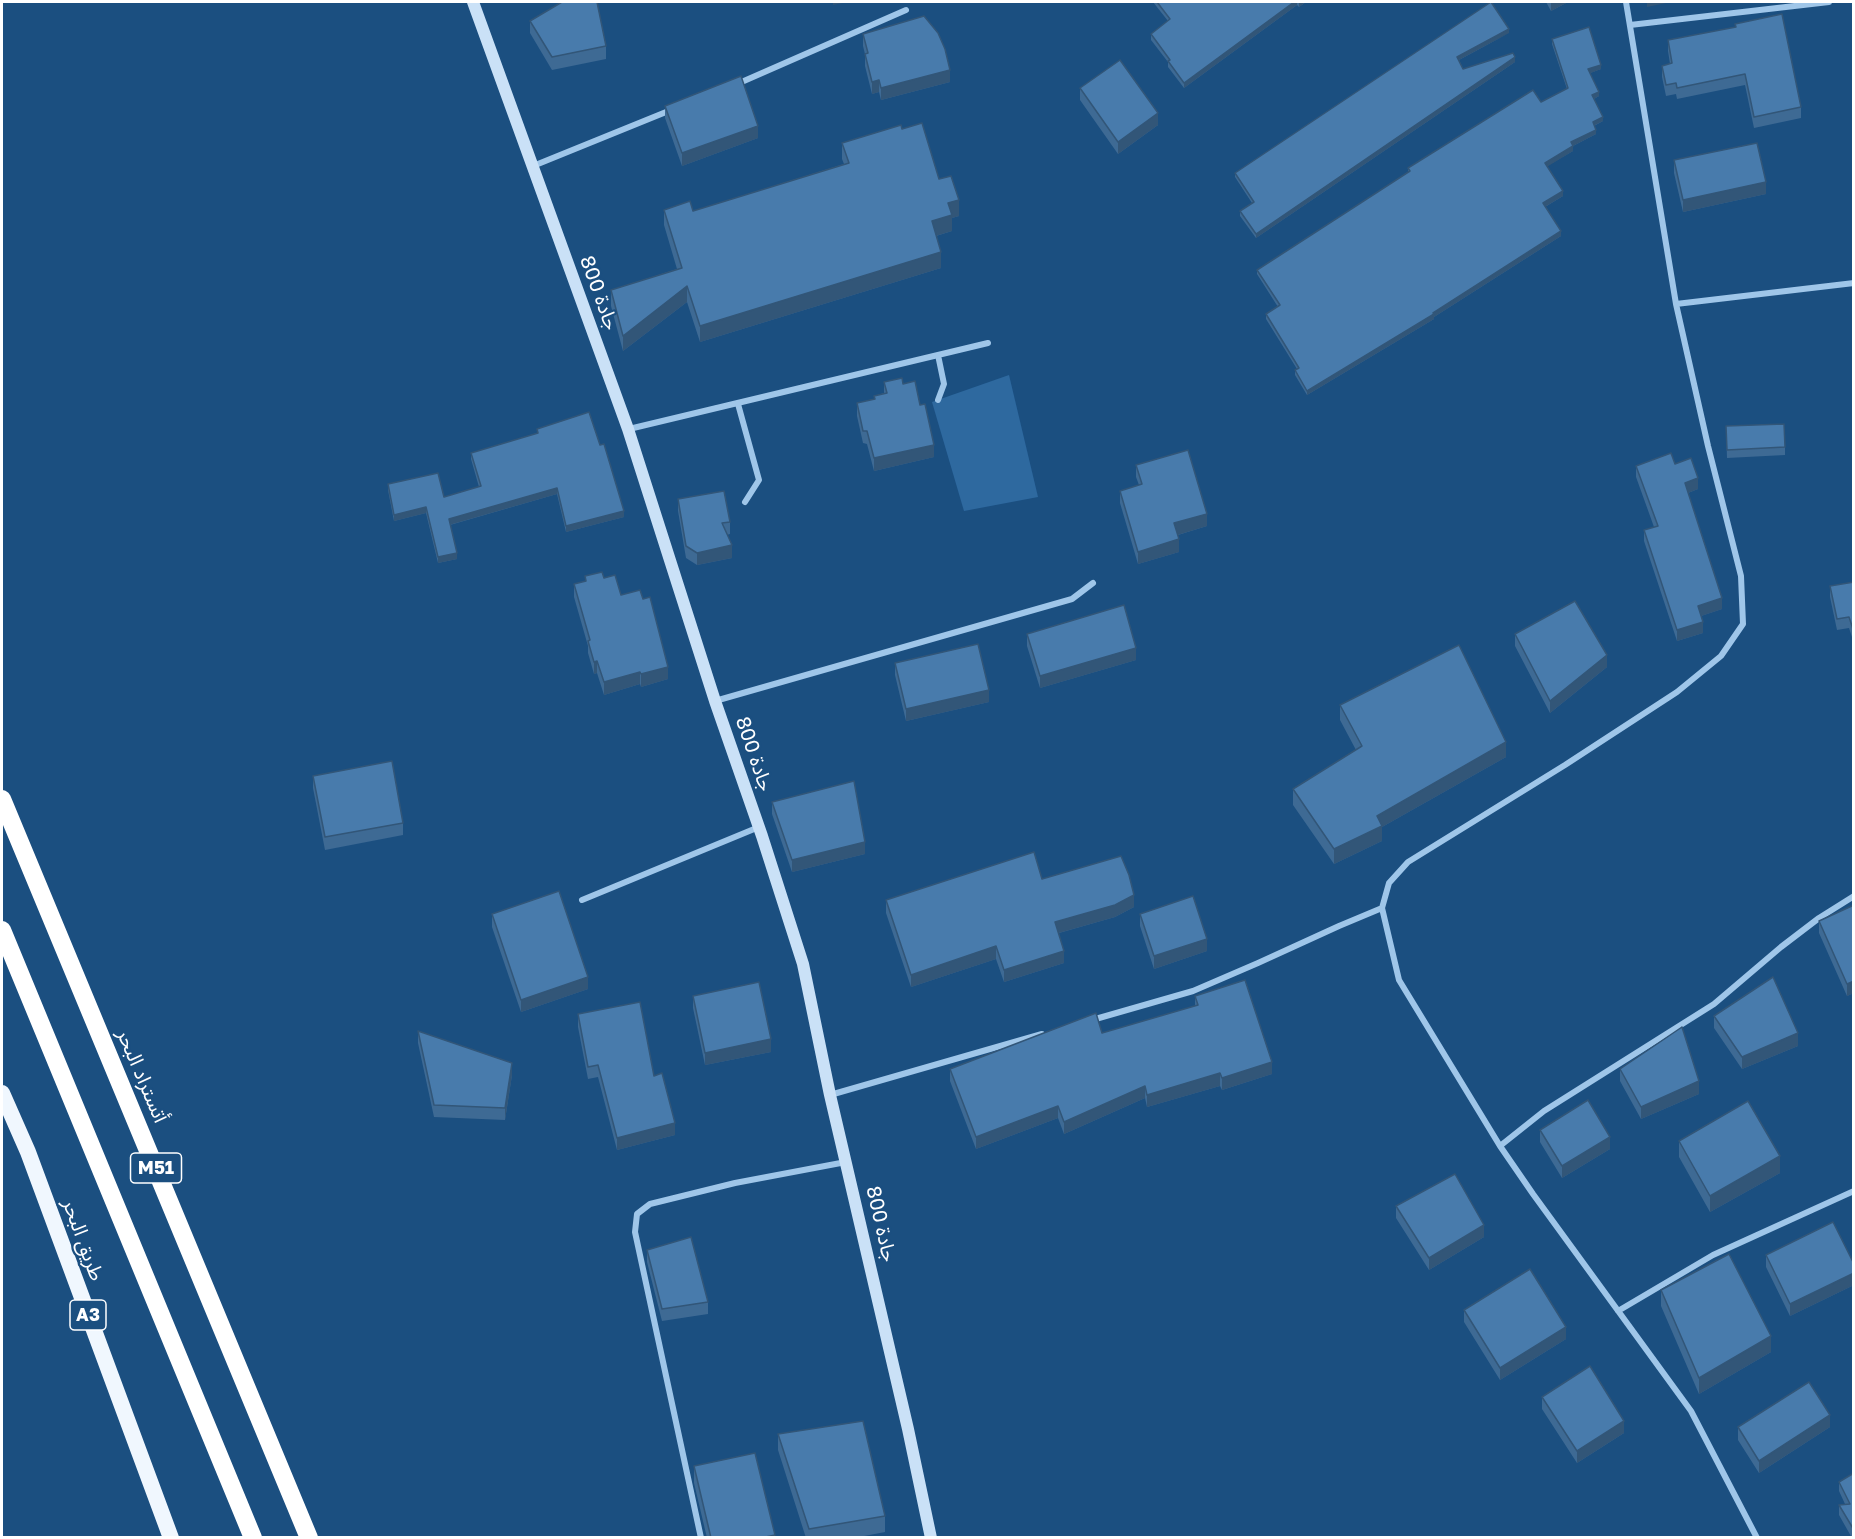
<!DOCTYPE html>
<meta charset="utf-8">
<style>
body{margin:0}
#map{position:relative;width:1855px;height:1539px;overflow:hidden;background:#1b4f80;font-family:"Golos Text",sans-serif}
canvas{display:block}
.frame{position:absolute;inset:0;border:3px solid #fff;pointer-events:none}
</style>
<div id="map">
<canvas width="1855" height="1539"></canvas>
<div class="frame"></div>
</div>
<script>
const ctx = document.querySelector('canvas').getContext('2d');
ctx.lineJoin = 'round';
function paint(path, color) { ctx.fillStyle = color; ctx.fill(path, 'evenodd'); }
const toPath = rows => new Path2D(rows.map(r => 'M' + r).join(''));
function trace(path, color, width, dash) { ctx.strokeStyle = color; ctx.lineWidth = width; ctx.lineCap = dash ? 'butt' : 'round'; ctx.setLineDash(dash || []); ctx.stroke(path); }
function label(font, color, halo, rows, align = 'center') {
  ctx.font = font + ' "Golos Text","Noto Sans Arabic",sans-serif'; ctx.lineWidth = 4.5; ctx.setLineDash([]); ctx.textBaseline = 'middle'; ctx.strokeStyle = halo; ctx.fillStyle = color; for (const [text, x, y, turn = 0] of rows) {
    ctx.save(); ctx.translate(x, y); ctx.rotate((+turn || 0) * Math.PI / 180); ctx.textAlign = isNaN(turn) ? turn : align; if (halo) ctx.strokeText(text, 0, 0); ctx.fillText(text, 0, 0); ctx.restore();
  }
}
paint(toPath([
 [1009,375,1038,497,964,511,932,402]
]), '#2e699f');
trace(toPath([
 [1626,2,1676,304,1708,446,1741,576,1743,624,1721,656,1677,692,1565,765,1408,862,1389,883,1382,908,1399,980,1500,1146,1533,1194,1691,1411,1757,1538],
 [1630,25,1829,2],
 [737,84,906,10],
 [533,166,671,110],
 [1676,304,1854,283],
 [938,355,944,384,938,400],
 [738,404,759,480,745,502],
 [629,429,988,343],
 [715,701,1072,599,1093,583],
 [582,900,759,827],
 [1092,1020,1193,991,1258,963,1339,926,1382,908],
 [830,1095,1042,1034],
 [1500,1146,1544,1111,1714,1004,1781,947,1819,918,1854,896],
 [1618,1311,1713,1255,1854,1191],
 [701,1538,635,1232,637,1214,650,1204,735,1183,846,1162]
]), '#9fc6e9', 6);
trace(toPath([
 [473,2,628,429,715,701,762,836,803,964,830,1095,908,1429,931,1538]
]), '#cae1f7', 12);
trace(toPath([
 [2,1093,28,1152,171,1538]
]), '#f0f7fe', 16);
trace(toPath([
 [2,799,309,1538],
 [2,930,253,1538]
]), '#fff', 18);
paint(toPath([
 [1153,2,1306,2,1299,7,1297,5,1184,88,1168,67,1168,62,1151,40,1151,34,1168,21],
 [1546,2,1568,2,1551,11],
 [530,21,606,46,606,59,552,70,530,33],
 [1735,24,1801,107,1801,118,1754,128,1745,85,1677,99,1676,94,1666,96,1662,77,1662,66,1670,64,1668,51,1668,40,1735,27],
 [1509,33,1459,60,1463,69,1515,62,1256,238,1240,216,1240,211,1252,203,1235,177,1235,173],
 [863,34,950,82,881,100,879,92,872,94,865,66,865,54,863,46],
 [1552,39,1601,69,1590,73,1599,96,1594,99,1603,121,1594,126,1596,134,1573,146,1573,151,1547,166,1563,196,1545,207,1561,236,1434,317,1434,319,1307,395,1295,375,1295,370,1297,369,1266,319,1266,314,1278,307,1257,274,1257,270,1408,172,1408,168,1567,89,1552,44],
 [1080,88,1158,125,1118,154,1080,100],
 [665,106,758,138,682,166,665,118],
 [902,129,939,179,959,216,952,218,952,231,936,236,941,268,700,342,687,302,623,351,611,306,611,290,677,269,664,225,664,210,693,211,844,164,842,159,842,143],
 [1674,160,1766,194,1683,212,1674,173],
 [884,382,903,384,920,405,934,457,874,471,867,444,863,443,857,416,857,403,874,399,874,396,884,393],
 [1726,426,1785,447,1785,455,1727,458],
 [537,429,624,517,566,532,557,494,450,525,457,559,438,563,426,513,394,521,388,490,388,484,444,497,479,487,471,459,471,453,537,433],
 [1675,464,1698,489,1688,493,1722,609,1701,616,1703,633,1677,641,1644,541,1644,530,1654,527,1636,477,1636,466],
 [1136,465,1207,526,1178,535,1179,552,1138,564,1120,503,1120,491,1139,485,1136,477],
 [678,499,730,522,730,534,727,535,732,558,697,565,686,558,678,511],
 [585,576,604,578,621,595,668,679,641,687,640,684,604,695,597,673,594,674,588,653,588,646,574,597,574,584,585,581],
 [1854,582,1854,643,1849,628,1837,630,1830,597,1830,586],
 [1027,634,1136,660,1040,688,1027,646],
 [1515,634,1607,667,1550,713,1515,646],
 [895,663,989,702,906,721,895,675],
 [1340,705,1506,757,1382,827,1382,841,1334,864,1293,805,1293,789,1356,750,1340,720],
 [313,776,403,823,403,835,325,850,313,788],
 [772,802,865,854,792,872,772,814],
 [1042,879,1134,907,1115,917,1059,933,1064,963,1004,982,996,959,911,987,886,913,886,900],
 [1854,905,1854,993,1847,996,1819,933,1819,921],
 [492,914,588,989,521,1012,492,927],
 [1140,914,1207,951,1154,969,1140,926],
 [693,996,771,1052,705,1065,693,1008],
 [1195,996,1272,1074,1222,1090,1220,1086,1147,1107,1145,1098,1064,1134,1058,1118,976,1149,950,1081,950,1069,1102,1033,1195,1006],
 [578,1014,654,1076,675,1135,617,1150,598,1077,588,1079,578,1027],
 [1714,1016,1798,1046,1742,1069,1714,1028],
 [418,1031,512,1075,505,1120,434,1117,418,1043],
 [1620,1069,1699,1094,1641,1119,1620,1081],
 [1540,1130,1610,1149,1562,1178,1540,1142],
 [1679,1141,1780,1173,1710,1212,1679,1157],
 [1396,1206,1484,1237,1429,1270,1396,1218],
 [647,1250,708,1302,708,1314,662,1321,647,1262],
 [1766,1255,1854,1264,1854,1285,1790,1316,1766,1267],
 [1661,1290,1771,1352,1699,1394,1661,1306],
 [1464,1310,1566,1339,1500,1380,1464,1322],
 [1542,1397,1624,1433,1577,1463,1542,1409],
 [1738,1427,1830,1427,1759,1473,1738,1440],
 [778,1434,885,1516,885,1532,854,1538,806,1538,778,1450],
 [694,1466,775,1535,775,1538,707,1538,694,1483],
 [1854,1473,1854,1538,1852,1538,1839,1515,1839,1505,1845,1504,1839,1491,1839,1482]
]), '#3e6a94');
paint(toPath([
 [833,2,847,2,833,5],
 [1294,2,1297,2,1297,5,1184,88,1184,83],
 [1299,2,1306,2,1299,7],
 [1553,2,1568,2,1551,11,1551,3],
 [1647,2,1671,2,1647,7],
 [1509,29,1509,33,1457,61,1457,57],
 [1515,57,1515,62,1256,238,1256,234],
 [1601,65,1601,69,1588,74,1588,69],
 [950,70,950,82,881,100,881,88],
 [879,80,879,92,872,94,872,82],
 [1599,92,1599,96,1592,100,1592,95],
 [1158,113,1158,125,1118,154,1118,142],
 [1603,117,1603,121,1593,126,1593,122],
 [758,126,758,138,682,166,682,153],
 [1596,130,1596,134,1571,147,1571,142],
 [1573,146,1573,151,1545,168,1545,163],
 [1766,182,1766,194,1683,212,1683,200],
 [1563,191,1563,196,1543,208,1543,203],
 [959,200,959,216,952,218,952,231,932,237,932,221,948,203],
 [1561,231,1561,236,1434,317,1434,319,1307,395,1307,391,1433,313],
 [941,252,941,268,700,342,700,326],
 [687,286,687,302,623,351,623,336],
 [934,445,934,457,874,471,874,458],
 [1698,478,1698,489,1685,494,1685,483],
 [557,488,557,494,449,525,449,519],
 [426,507,426,513,394,521,394,515],
 [624,511,624,517,566,532,566,526],
 [1207,514,1207,526,1174,536,1174,523],
 [1179,539,1179,552,1138,564,1138,552],
 [732,545,732,558,697,565,697,553],
 [457,553,457,559,438,563,438,557],
 [1722,598,1722,609,1698,617,1698,606],
 [1703,622,1703,633,1677,641,1677,630],
 [1136,648,1136,660,1040,688,1040,676],
 [1607,655,1607,667,1550,713,1550,701],
 [597,661,597,673,594,674,594,662],
 [668,667,668,679,641,687,641,674],
 [640,672,640,684,604,695,604,682],
 [989,690,989,702,906,721,906,709],
 [1506,742,1506,757,1382,827,1382,841,1334,864,1334,849,1377,816],
 [865,842,865,854,792,872,792,860],
 [1134,895,1134,907,1115,917,1055,934,1055,922],
 [1207,939,1207,951,1154,969,1154,956],
 [996,946,996,959,911,987,911,975],
 [1064,951,1064,963,1004,982,1004,970],
 [588,977,588,989,521,1012,521,1000],
 [1854,981,1854,993,1847,996,1847,984],
 [1798,1033,1798,1046,1742,1069,1742,1057],
 [771,1039,771,1052,705,1065,705,1053],
 [1272,1062,1272,1074,1222,1090,1222,1078],
 [512,1063,512,1075,505,1120,505,1108],
 [1220,1073,1220,1086,1147,1107,1147,1095],
 [1699,1081,1699,1094,1641,1119,1641,1107],
 [1145,1086,1145,1098,1064,1134,1064,1122],
 [1058,1106,1058,1118,976,1149,976,1137],
 [675,1123,675,1135,617,1150,617,1138],
 [1610,1137,1610,1149,1562,1178,1562,1166],
 [1780,1156,1780,1173,1710,1212,1710,1196],
 [1484,1225,1484,1237,1429,1270,1429,1258],
 [1854,1273,1854,1285,1790,1316,1790,1304],
 [1566,1327,1566,1339,1500,1380,1500,1368],
 [1771,1336,1771,1352,1699,1394,1699,1378],
 [1830,1415,1830,1427,1759,1473,1759,1461],
 [1624,1421,1624,1433,1577,1463,1577,1451]
]), '#325678');
const building = toPath([
 [562,2,597,2,606,46,552,57,530,21,562,2],
 [1157,2,1294,2,1184,83,1168,61,1170,60,1151,34,1170,19,1157,2],
 [1491,2,1509,29,1457,57,1463,69,1513,53,1515,57,1256,234,1240,211,1254,202,1235,173,1491,2],
 [1782,14,1801,107,1754,117,1745,74,1677,88,1676,83,1666,85,1662,66,1672,63,1668,40,1736,27,1735,24,1782,14],
 [924,16,938,33,945,49,950,70,881,88,879,80,872,82,865,54,868,53,863,34,924,16],
 [1589,27,1601,65,1588,69,1599,92,1592,95,1603,117,1593,122,1596,130,1571,142,1573,146,1545,163,1563,191,1543,203,1561,231,1433,313,1434,314,1307,391,1295,370,1299,368,1266,314,1280,305,1257,270,1410,171,1408,168,1533,90,1541,102,1568,88,1552,39,1589,27],
 [1120,60,1158,113,1118,142,1080,88,1120,60],
 [741,76,758,126,682,153,665,106,741,76],
 [922,123,939,179,951,176,959,200,948,203,952,215,932,221,941,252,700,326,687,286,623,336,611,290,682,268,664,210,690,201,693,211,849,163,842,143,901,125,902,129,922,123],
 [1757,143,1766,182,1683,200,1674,160,1757,143],
 [902,378,903,384,915,381,920,405,925,404,934,445,874,458,867,431,863,431,857,403,875,399,874,396,887,393,884,382,902,378],
 [589,412,600,445,604,444,624,511,566,526,557,488,449,519,457,553,438,557,426,507,394,515,388,484,438,473,444,497,481,486,471,453,538,433,537,429,589,412],
 [1784,424,1785,447,1727,450,1726,426,1784,424],
 [1188,450,1207,514,1174,523,1179,539,1138,552,1120,491,1142,484,1136,465,1188,450],
 [1671,453,1675,464,1691,458,1698,478,1685,483,1722,598,1698,606,1703,622,1677,630,1644,530,1658,526,1636,466,1671,453],
 [724,491,730,522,722,523,732,545,697,553,686,546,678,499,724,491],
 [602,572,604,578,615,575,621,595,640,590,643,599,650,597,668,667,641,674,640,672,604,682,597,661,594,662,588,641,590,640,574,584,586,581,585,576,602,572],
 [1854,582,1854,632,1849,617,1837,619,1830,586,1854,582],
 [1575,601,1607,655,1550,701,1515,634,1575,601],
 [1124,605,1136,648,1040,676,1027,634,1124,605],
 [978,644,989,690,906,709,895,663,978,644],
 [1459,645,1506,742,1377,816,1382,826,1334,849,1293,789,1362,746,1340,705,1459,645],
 [392,761,403,823,325,837,313,776,392,761],
 [854,781,865,842,792,860,772,802,854,781],
 [1034,852,1042,879,1121,856,1129,875,1134,895,1115,905,1055,922,1064,951,1004,970,996,946,911,975,886,900,1034,852],
 [559,891,588,977,521,1000,492,914,559,891],
 [1193,896,1207,939,1154,956,1140,914,1193,896],
 [1854,905,1854,981,1847,984,1819,921,1854,905],
 [1773,977,1798,1033,1742,1057,1714,1016,1773,977],
 [1245,980,1272,1062,1222,1078,1220,1073,1147,1095,1145,1086,1064,1122,1058,1106,976,1137,950,1069,1096,1013,1102,1033,1198,1005,1195,996,1245,980],
 [759,982,771,1039,705,1053,693,996,759,982],
 [640,1002,654,1076,662,1073,675,1123,617,1138,598,1065,588,1067,578,1014,640,1002],
 [1682,1027,1699,1081,1641,1107,1620,1069,1682,1027],
 [418,1031,512,1063,505,1108,434,1105,418,1031],
 [1588,1100,1610,1137,1562,1166,1540,1130,1588,1100],
 [1748,1101,1780,1156,1710,1196,1679,1141,1748,1101],
 [1455,1174,1484,1225,1429,1258,1396,1206,1455,1174],
 [1833,1222,1854,1264,1854,1273,1790,1304,1766,1255,1833,1222],
 [691,1237,708,1302,662,1309,647,1250,691,1237],
 [1729,1254,1771,1336,1699,1378,1661,1290,1729,1254],
 [1530,1269,1566,1327,1500,1368,1464,1310,1530,1269],
 [1590,1366,1624,1421,1577,1451,1542,1397,1590,1366],
 [1809,1382,1830,1415,1759,1461,1738,1427,1809,1382],
 [863,1421,885,1516,809,1529,778,1434,863,1421],
 [755,1453,775,1535,761,1538,711,1538,694,1466,755,1453],
 [1854,1473,1854,1530,1839,1505,1850,1504,1839,1482,1854,1473]
]);
paint(building, '#487bac');
trace(building, '#325678', 1.5);
for (const [x, y, w] of [
 [156,1168,51],
 [88,1315,36]
]) { const box = new Path2D(); box.roundRect(x - w / 2, y - 15, w, 30, 4.5); ctx.fillStyle = '#1b4f80'; ctx.fill(box); trace(box, '#fff', 1.5); }
label('bold 18px', '#fff', null, [
 ["M51",156,1168],
 ["A3",88,1315]
]);
label('20px', '#fff', '#1b4f80', [
 ["جادة 800",599,293,70],
 ["جادة 800",754,754,71],
 ["أتستراد البحر",142,1076,67],
 ["جادة 800",881,1224,77],
 ["طريق البحر",83,1240,70]
]);
</script>
